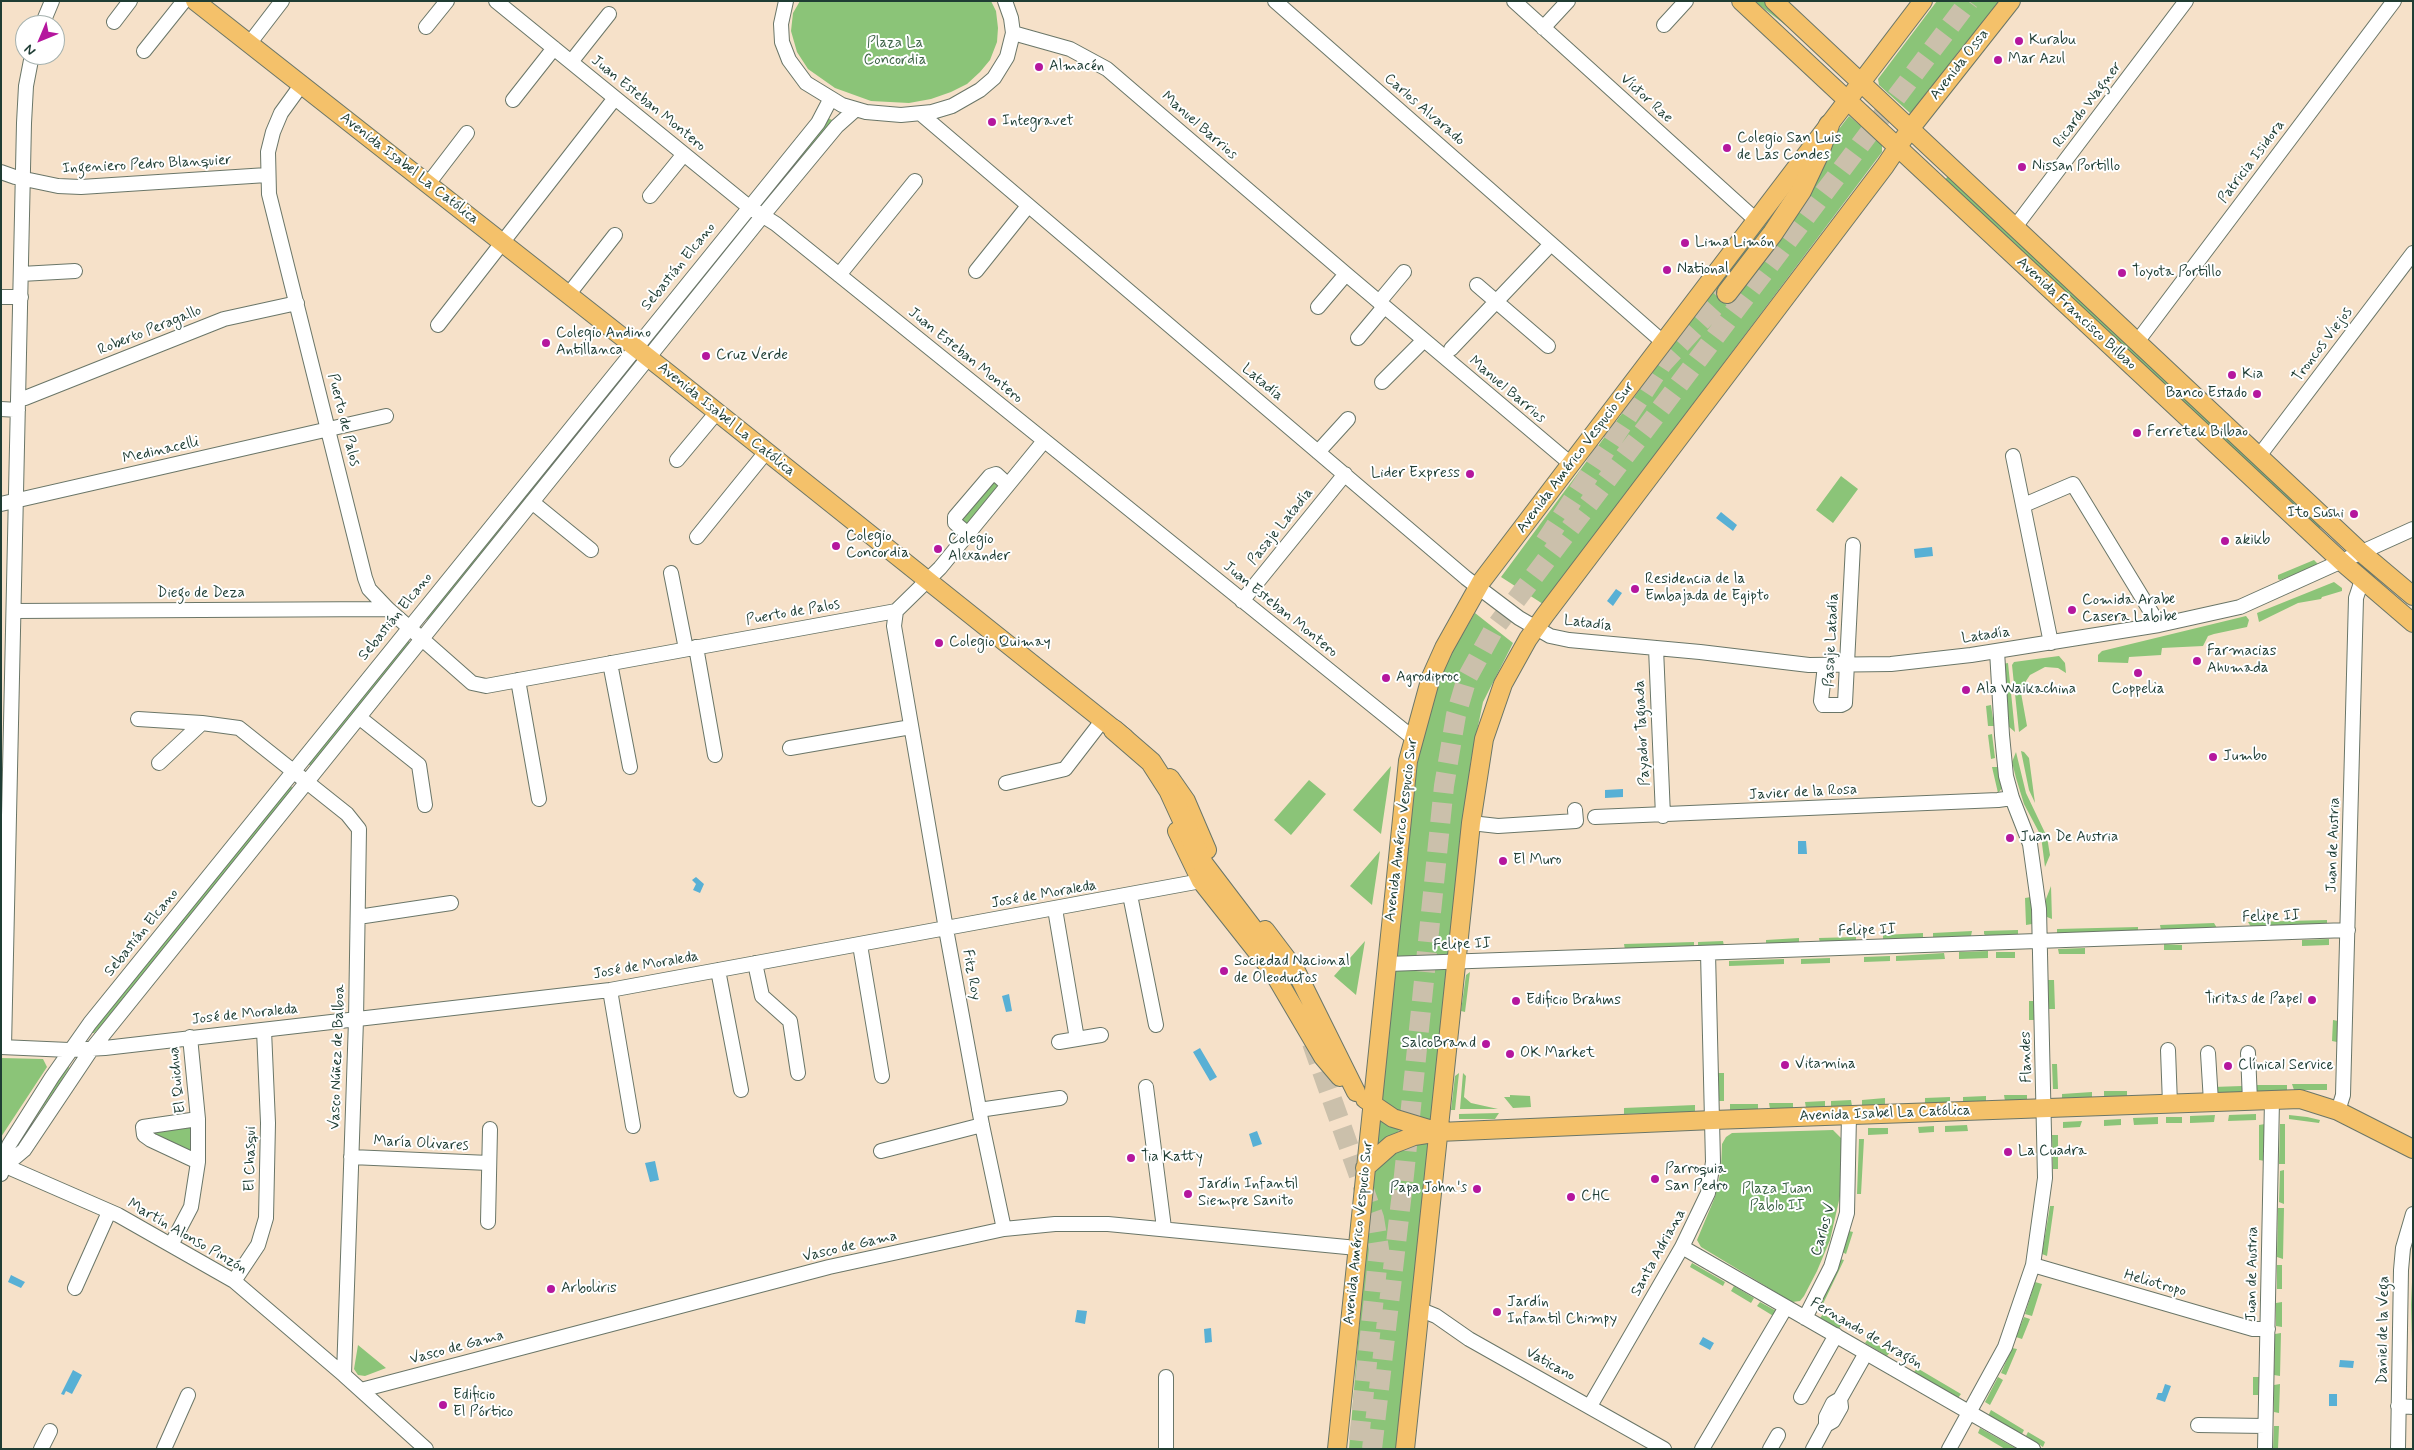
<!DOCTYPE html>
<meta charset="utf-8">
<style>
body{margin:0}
#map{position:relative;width:2414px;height:1450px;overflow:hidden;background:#f6e1c9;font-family:Mynerve,sans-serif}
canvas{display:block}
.frame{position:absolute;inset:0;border:2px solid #1f3d34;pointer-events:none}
.north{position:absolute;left:15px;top:15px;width:50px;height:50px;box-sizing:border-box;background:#fff;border:1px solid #a5b1ae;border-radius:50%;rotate:225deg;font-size:14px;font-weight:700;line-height:20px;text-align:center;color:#1f3d34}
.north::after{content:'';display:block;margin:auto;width:18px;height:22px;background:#b5179e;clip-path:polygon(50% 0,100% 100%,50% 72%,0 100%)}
</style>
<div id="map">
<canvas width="2414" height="1450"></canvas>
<div class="frame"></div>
<div class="north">N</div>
</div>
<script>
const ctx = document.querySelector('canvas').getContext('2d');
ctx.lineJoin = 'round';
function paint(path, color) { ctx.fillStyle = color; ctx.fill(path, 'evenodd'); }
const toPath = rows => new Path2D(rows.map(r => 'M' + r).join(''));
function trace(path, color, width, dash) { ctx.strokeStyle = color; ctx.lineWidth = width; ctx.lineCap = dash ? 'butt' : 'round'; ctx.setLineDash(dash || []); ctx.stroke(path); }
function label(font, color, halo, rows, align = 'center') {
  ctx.font = font + ' Mynerve,sans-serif'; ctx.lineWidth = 4; ctx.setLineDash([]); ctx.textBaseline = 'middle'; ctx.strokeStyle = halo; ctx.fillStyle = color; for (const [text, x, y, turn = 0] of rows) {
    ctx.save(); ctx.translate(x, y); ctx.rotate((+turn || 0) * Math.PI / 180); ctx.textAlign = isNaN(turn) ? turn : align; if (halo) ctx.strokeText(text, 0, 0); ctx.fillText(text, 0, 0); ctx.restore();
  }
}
paint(toPath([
 [800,1,991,1,996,11,998,28,997,42,990,60,980,72,967,84,951,92,931,99,909,103,871,101,835,88,808,69,797,52,791,31,793,13],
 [1754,1,1764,1,1791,24,1800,36],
 [1937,1,2001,1,1959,51,1913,112,1910,113,1879,85,1878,79],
 [1849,116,1882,144,1882,152,1543,604,1501,577,1692,319],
 [828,118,832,120,831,123,770,197,767,197],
 [1948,176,2191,405,2321,526,2319,529,2045,273,1945,180],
 [746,220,748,225,657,338,653,337],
 [629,368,629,372,518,510,512,512],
 [1841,476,1858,489,1833,523,1816,510],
 [992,480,1001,488,969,526,960,519],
 [501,523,504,526,502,529,430,619,423,620],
 [2314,560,2319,565,2280,580,2278,579,2278,575],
 [2334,582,2342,588,2342,591,2322,597,2321,599,2298,603,2259,622,2257,613],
 [1475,613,1513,643,1483,702,1471,760,1397,1449,1349,1449,1371,1186,1418,755,1431,703,1448,659],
 [2246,616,2249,620,2247,627,2214,634,2208,636,2203,646,2162,648,2161,655,2129,657,2128,663,2098,662,2098,655,2102,651],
 [408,640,410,644,314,762,311,765,306,765],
 [2059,656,2065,663,2066,673,2058,668,2045,667,2030,675,2026,681,2021,693,2027,726,2019,732,2012,665,2014,662],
 [2008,663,2015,732,2008,726,2002,664],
 [1991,705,1994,726,1988,726,1986,706],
 [1992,734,1995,758,1991,759,1988,735],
 [2021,751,2024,752,2029,758,2035,803,2029,790],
 [2016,752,2026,793,2047,837,2050,855,2045,867,2041,836,2024,804,2016,778,2012,762],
 [1391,766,1381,834,1353,810],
 [1992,767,1998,767,2003,787,1998,793],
 [1309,780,1326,794,1291,835,1274,820],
 [290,785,293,789,279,806,99,1028,94,1033,90,1033],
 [1380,851,1372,905,1350,886],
 [2051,886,2052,919,2047,917,2046,912,2046,899],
 [2031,897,2032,924,2026,925,2025,898],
 [2327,920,2327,924,2251,927,2248,922],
 [2214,923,2217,928,2161,930,2160,925],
 [2138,927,2138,931,2057,934,2057,929],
 [2018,930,2018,935,1986,936,1984,934,1984,931],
 [1972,931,1971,936,1933,938,1933,933],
 [1923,933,1923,938,1883,940,1883,935],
 [1856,937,1856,942,1820,943,1819,938],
 [1799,938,1799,943,1766,945,1766,940],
 [2329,939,2329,945,2302,946,2302,940],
 [1365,941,1356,995,1334,976],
 [1723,941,1724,946,1698,947,1698,942],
 [1694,942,1694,947,1625,950,1624,944],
 [2164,944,2182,945,2182,950,2164,950],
 [2085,948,2085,954,2059,954,2058,949],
 [1988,951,1988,958,1959,959,1959,952],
 [1996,952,2015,952,2015,958,1996,958],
 [1944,953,1945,959,1896,961,1896,956],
 [1890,956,1890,961,1864,962,1864,957],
 [1830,958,1830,963,1801,964,1801,959],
 [1784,959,1784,964,1729,966,1729,961],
 [1470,972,1465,1012,1461,1011,1466,975],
 [2048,980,2054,980,2055,1009,2049,1009],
 [2029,1001,2034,1001,2034,1020,2029,1020],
 [2333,1020,2338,1021,2337,1042,2332,1041],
 [1,1058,43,1059,47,1067,1,1137],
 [68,1064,69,1068,59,1084,17,1145,14,1146],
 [2052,1064,2057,1064,2058,1089,2053,1089],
 [1459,1073,1455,1110,1451,1110,1455,1076],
 [1463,1073,1466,1076,1464,1097,1471,1103,1498,1109,1460,1109],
 [1718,1073,1724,1073,1724,1101,1718,1101],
 [2292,1084,2327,1084,2327,1090,2294,1090],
 [2254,1085,2287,1085,2287,1090,2255,1092],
 [2242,1086,2242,1093,2215,1093,2213,1087],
 [2104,1091,2127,1091,2127,1096,2104,1097],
 [2092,1092,2092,1098,2062,1100,2062,1094],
 [1510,1095,1530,1096,1531,1107,1513,1108,1504,1097,1510,1097],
 [2004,1095,2027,1095,2027,1101,2005,1101],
 [1986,1096,1986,1102,1963,1103,1963,1097],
 [1950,1097,1950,1103,1925,1104,1925,1098],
 [1885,1098,1885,1105,1862,1106,1862,1100],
 [1851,1100,1852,1106,1831,1107,1831,1101],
 [1825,1101,1825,1107,1806,1108,1805,1102],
 [1769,1103,1793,1103,1793,1108,1770,1109],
 [1730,1104,1758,1104,1758,1110,1730,1110],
 [1695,1105,1695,1112,1624,1114,1624,1108],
 [1499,1113,1495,1119,1459,1119,1459,1114],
 [2256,1114,2256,1120,2228,1121,2229,1115],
 [2215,1115,2214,1122,2190,1123,2190,1116],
 [2289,1115,2307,1117,2320,1120,2319,1123,2289,1119],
 [2158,1117,2158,1124,2134,1125,2133,1118],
 [2166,1117,2182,1117,2182,1123,2166,1123],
 [2121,1119,2121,1125,2104,1126,2104,1120],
 [2082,1121,2080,1127,2063,1128,2063,1122],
 [195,1123,195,1157,147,1134],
 [2265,1124,2265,1161,2259,1160,2259,1125],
 [2280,1124,2285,1124,2285,1164,2279,1164],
 [1967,1125,1968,1131,1945,1132,1945,1126],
 [1934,1126,1934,1132,1919,1133,1918,1127],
 [1868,1128,1888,1128,1888,1134,1868,1135],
 [1833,1130,1843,1140,1840,1196,1830,1240,1817,1271,1804,1296,1800,1301,1792,1302,1701,1247,1697,1240,1715,1197,1721,1170,1722,1144,1726,1137,1732,1133],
 [2052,1135,2058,1135,2058,1169,2053,1169],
 [1859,1139,1864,1139,1861,1194,1857,1194],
 [2284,1170,2284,1204,2279,1202,2280,1171],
 [2050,1206,2054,1206,2047,1256,2042,1254],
 [2278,1208,2284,1208,2283,1259,2277,1257],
 [1849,1231,1853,1232,1846,1254,1842,1252],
 [1840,1259,1844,1260,1821,1308,1817,1306],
 [2413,1259,2413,1388,2411,1305],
 [1692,1263,1725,1282,1723,1286,1690,1267],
 [2277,1265,2282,1265,2282,1289,2277,1289],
 [2035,1282,2042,1284,2032,1316,2025,1314],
 [1734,1286,1754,1298,1751,1303,1731,1291],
 [1760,1302,1778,1312,1775,1317,1757,1306],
 [2282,1302,2282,1327,2276,1326,2276,1303],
 [1823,1314,1841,1325,1839,1329,1820,1318],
 [2024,1317,2030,1319,2022,1339,2016,1337],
 [2281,1333,2280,1376,2274,1375,2275,1334],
 [1868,1339,1890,1352,1887,1356,1865,1343],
 [358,1345,386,1368,365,1376,358,1375,354,1369],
 [2012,1348,2017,1349,2006,1375,2001,1373],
 [1917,1368,1961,1394,1958,1398,1914,1372],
 [1998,1377,2003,1380,1990,1405,1985,1402],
 [2253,1377,2259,1377,2258,1395,2253,1395],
 [2280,1384,2279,1413,2274,1412,2274,1385],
 [1991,1410,2024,1430,2022,1434,1988,1416],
 [2274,1426,2279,1426,2278,1449,2273,1449],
 [1980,1428,2017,1449,2005,1449,1978,1433],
 [2028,1432,2045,1442,2043,1447,2026,1436]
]), '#8bc478');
paint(toPath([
 [1721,512,1737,525,1733,531,1716,518],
 [1932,547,1933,556,1915,558,1914,549],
 [1616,589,1622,593,1613,606,1607,601],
 [1623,789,1623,797,1605,798,1605,790],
 [1798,841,1806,841,1807,854,1798,854],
 [696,877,704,884,700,893,693,890,696,884,692,880],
 [1009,994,1012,1011,1006,1012,1002,996],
 [1200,1048,1217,1077,1210,1081,1193,1052],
 [1257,1131,1262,1144,1253,1147,1249,1134],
 [655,1161,659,1180,650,1182,645,1163],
 [11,1275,25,1282,21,1288,8,1282],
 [1077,1310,1087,1311,1085,1324,1075,1322],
 [1211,1328,1212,1342,1205,1343,1204,1329],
 [1703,1337,1714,1343,1710,1350,1699,1344],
 [2340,1360,2354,1361,2353,1368,2339,1367],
 [73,1370,82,1375,72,1394,66,1391,64,1395,61,1394],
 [2165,1384,2171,1386,2165,1402,2156,1399,2158,1393,2162,1393],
 [2329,1394,2337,1394,2337,1406,2329,1406]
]), '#58b0d5');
trace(toPath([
 [1545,542,1662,364,1727,293],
 [1279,964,1290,980,1301,1013],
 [1312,1043,1374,1218,1377,1236,1379,1249,1358,1449],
 [1372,1449,1404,1175,1444,786,1456,715,1467,678,1494,629,1969,1]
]), '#cbc0ab', 20, [20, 10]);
const minor = toPath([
 [496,1,749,207,776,224,1413,738],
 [786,1,781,24,782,42,789,60,806,83,842,105,866,112,901,115,932,112,952,106,980,90,994,78,1007,57,1013,33,1011,18,1005,1],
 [1275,1,1664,343],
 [1514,1,1757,221],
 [114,22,130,1],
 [42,25,52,1],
 [1664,25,1686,1],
 [426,27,447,1],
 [1543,28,1568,1],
 [1013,33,1070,49,1107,69,1346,274,1571,464],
 [249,44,282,1],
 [144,51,184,1],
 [571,62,609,14],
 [302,84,281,113,273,132,268,152,269,194,365,578,369,589,388,609,472,683,486,686,896,611],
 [513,100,554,48],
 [921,114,1466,578,1519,618,1550,636,1569,640,1700,652,1809,665,1891,664,1971,655,2159,625,2240,607,2413,529],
 [1,172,15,177,58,186,81,187,267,175],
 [428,184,467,133],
 [650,196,684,154],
 [2015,227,2186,1],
 [976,271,1028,206],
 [21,274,75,271],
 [839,275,915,181],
 [1477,285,1548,346],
 [568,295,615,235],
 [1,297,21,297],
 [1379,302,1404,272],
 [1318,307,1346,274],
 [438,325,615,98],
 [1358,338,1384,307],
 [2137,342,2394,1],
 [1451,349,1551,244],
 [1382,382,1424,340],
 [19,399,25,398,224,319,297,303],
 [1,409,18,410],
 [1318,452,1348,419],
 [2013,456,2051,643],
 [2259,456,2413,253],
 [677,460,717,412],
 [532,502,591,550],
 [1,504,386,416],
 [2024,505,2073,484,2159,625],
 [968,534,955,523,955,517,990,476,996,474,1008,485],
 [697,537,766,452],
 [671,573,686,649],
 [1242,601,1345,474],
 [14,611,388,609],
 [696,647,715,755],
 [1656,648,1663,816],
 [610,663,630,767],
 [1825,665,1821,701,1823,705,1841,705,1845,703,1853,545],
 [518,680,539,799],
 [360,718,419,765,425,805],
 [138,719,202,723,239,728,347,814,359,829,356,1020,344,1375],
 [790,748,911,727],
 [159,763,202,723],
 [1006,783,1065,769,1102,721],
 [1595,817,1998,800,2012,798],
 [1471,823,1498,826,1576,821,1575,810],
 [1130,895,1156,1025],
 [1055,909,1077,1039],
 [358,917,451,903],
 [860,945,882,1076],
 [755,963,762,996,790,1021,798,1073],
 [1387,964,2348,930],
 [718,970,741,1090],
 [610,990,633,1126],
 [1059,1042,1101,1035],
 [1,1047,69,1050,105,1048,610,990,1201,881],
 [4,1047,24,123,26,86,32,55],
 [2168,1050,2170,1104],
 [2208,1053,2211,1102],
 [2248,1053,2250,1101],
 [1146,1087,1164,1228],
 [979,1110,1060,1098],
 [2338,1111,2343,1095,2356,598,2360,586,2364,581],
 [881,1151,982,1125],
 [351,1157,489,1163],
 [198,1162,151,1140,144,1135,143,1127,198,1119],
 [1,1164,118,1215,234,1281,344,1375,426,1449],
 [5,1166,24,1150,91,1050,764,214,837,126,855,110],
 [1,1174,9,1145,52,1077,90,1023,818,123,830,100],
 [488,1222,490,1129],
 [1004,1229,982,1125,946,929,894,626,896,611,940,568,1044,441],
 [171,1245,191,1207,198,1162,198,1119,190,1037],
 [1682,1247,2033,1449],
 [2033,1265,2253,1329,2268,1329],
 [234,1281,258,1245,266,1218,268,1123,264,1030],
 [75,1288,109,1212],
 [1421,1310,1436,1316,1469,1339,1664,1449],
 [1805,1318,1831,1267,1847,1213,1849,1115],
 [1166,1377,1166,1449],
 [361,1390,829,1267,1004,1229,1055,1224,1108,1224,1357,1248],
 [1801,1397,1836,1335],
 [1840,1399,1866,1353],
 [1590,1406,1682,1247,1708,1193,1713,1162,1708,953],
 [2398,1406,2413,1407],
 [2198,1425,2265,1426],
 [2398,1448,2401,1270,2403,1248,2413,1214],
 [41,1449,50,1431],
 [164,1449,188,1395],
 [1702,1449,1786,1307],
 [1770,1449,1778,1435],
 [1813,1449,1826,1425,1833,1421,1841,1407,1840,1399,1833,1403,1826,1417,1826,1425],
 [1949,1449,2005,1347,2033,1265,2045,1178,2039,909,2030,844,2012,798,2006,776,2002,735,1997,651],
 [2265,1449,2272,1100]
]);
const major = toPath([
 [195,1,668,373,1125,738],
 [1741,1,2342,562,2413,623],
 [1774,1,2362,553,2413,596],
 [1170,778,1186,801,1207,850],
 [1177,831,1201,881,1273,972,1323,1057,1340,1077],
 [1265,930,1296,971,1356,1092],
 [1365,1099,1393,1118,1439,1132,1713,1120,2300,1099,2338,1111,2413,1149],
 [1365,1168,1391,1145,1414,1136,1433,1133],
 [1337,1449,1408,761,1431,677,1444,648,1481,582,1923,1],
 [1405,1449,1471,823,1484,739,1503,684,1528,639,1545,615,1885,166,1910,129,2011,1]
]);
const highway = toPath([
 [1727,293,1773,233,1801,191,1818,155,1829,125],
 [1114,730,1151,762,1169,790,1203,864,1279,964]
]);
trace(minor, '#6a7668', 16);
trace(major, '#6a7668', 20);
trace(highway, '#6a7668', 22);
trace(minor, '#fff', 14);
trace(major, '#f4c16a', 18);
trace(highway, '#f4c16a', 20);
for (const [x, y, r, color] of [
 [2019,41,5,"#b5179e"],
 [1998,60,5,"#b5179e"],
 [1039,67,5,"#b5179e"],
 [992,122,5,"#b5179e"],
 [1727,148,5,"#b5179e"],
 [2022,167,5,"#b5179e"],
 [1685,243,5,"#b5179e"],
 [1667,270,5,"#b5179e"],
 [2122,273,5,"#b5179e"],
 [546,343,5,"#b5179e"],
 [706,356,5,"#b5179e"],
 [2232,375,5,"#b5179e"],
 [2257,394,5,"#b5179e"],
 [2137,433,5,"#b5179e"],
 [1470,474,5,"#b5179e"],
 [2354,514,5,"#b5179e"],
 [2225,541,5,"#b5179e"],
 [836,546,5,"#b5179e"],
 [938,549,5,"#b5179e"],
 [1635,589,5,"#b5179e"],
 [2072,610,5,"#b5179e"],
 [939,643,5,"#b5179e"],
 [2197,661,5,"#b5179e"],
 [2138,673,5,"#b5179e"],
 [1386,678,5,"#b5179e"],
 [1966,690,5,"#b5179e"],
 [2213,757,5,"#b5179e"],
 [2010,838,5,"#b5179e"],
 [1503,861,5,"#b5179e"],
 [1224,971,5,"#b5179e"],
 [2312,1000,5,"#b5179e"],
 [1516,1001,5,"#b5179e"],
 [1486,1044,5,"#b5179e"],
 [1510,1054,5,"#b5179e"],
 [1785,1065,5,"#b5179e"],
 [2228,1066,5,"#b5179e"],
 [2008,1152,5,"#b5179e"],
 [1131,1158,5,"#b5179e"],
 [1655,1179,5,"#b5179e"],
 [1477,1189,5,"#b5179e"],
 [1188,1194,5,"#b5179e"],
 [1571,1197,5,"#b5179e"],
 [551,1289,5,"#b5179e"],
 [1497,1312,5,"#b5179e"],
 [443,1405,5,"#b5179e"]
]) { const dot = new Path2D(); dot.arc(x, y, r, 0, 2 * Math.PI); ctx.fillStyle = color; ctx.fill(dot); trace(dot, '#fff', 2); }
label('15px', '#1f3d34', '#fff', [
 ["Kurabu",2029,41],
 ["Mar Azul",2008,60],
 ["Almacén",1049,67],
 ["Integravet",1002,122],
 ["Colegio San Luis",1737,139],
 ["de Las Condes",1737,156],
 ["Nissan Portillo",2032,167],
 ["Lima Limón",1695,243],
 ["National",1677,270],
 ["Toyota Portillo",2132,273],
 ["Colegio Andino",556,334],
 ["Antillanca",556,351],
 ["Cruz Verde",716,356],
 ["Kia",2242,375],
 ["Banco Estado",2247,394,"right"],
 ["Ferretek Bilbao",2147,433],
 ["Lider Express",1460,474,"right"],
 ["Ito Sushi",2344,514,"right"],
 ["Colegio",846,537],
 ["Concordia",846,554],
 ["Colegio",948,540],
 ["Alexander",948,557],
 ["akikb",2235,541],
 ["Residencia de la",1645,580],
 ["Embajada de Egipto",1645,597],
 ["Comida Arabe",2082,601],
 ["Casera Labibe",2082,618],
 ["Colegio Quimay",949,643],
 ["Farmacias",2207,652],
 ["Ahumada",2207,669],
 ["Agrodiproc",1396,678],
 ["Ala Waikachina",1976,690],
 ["Coppelia",2138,690,"center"],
 ["Jumbo",2223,757],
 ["Juan De Austria",2020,838],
 ["El Muro",1513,861],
 ["Sociedad Nacional",1234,962],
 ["de Oleoductos",1234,979],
 ["Tiritas de Papel",2302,1000,"right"],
 ["Edificio Brahms",1526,1001],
 ["SalcoBrand",1476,1044,"right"],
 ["OK Market",1520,1054],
 ["Vitamina",1795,1065],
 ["Clínical Service",2238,1066],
 ["La Cuadra",2018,1152],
 ["Tia Katty",1141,1158],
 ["Parroquia",1665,1170],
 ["San Pedro",1665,1187],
 ["Jardín Infantil",1198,1185],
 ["Siempre Sanito",1198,1202],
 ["Papa John's",1467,1189,"right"],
 ["CHC",1581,1197],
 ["Arboliris",561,1289],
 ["Jardín",1507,1303],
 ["Infantil Chimpy",1507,1320],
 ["Edificio",453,1396],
 ["El Pórtico",453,1413]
], 'left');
label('15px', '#3f6648', '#fff', [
 ["Plaza La",895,44],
 ["Concordia",895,61],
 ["Plaza Juan",1777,1190],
 ["Pablo II",1777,1207]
]);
label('15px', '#1f3d34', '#fff', [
 ["Avenida Ossa",1960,65,-52],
 ["Víctor Rae",1646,99,42],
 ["Juan Esteban Montero",648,104,39],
 ["Ricardo Wagner",2088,105,-53],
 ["Carlos Alvarado",1424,110,41],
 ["Manuel Barrios",1199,126,41],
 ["Patricia Isidora",2252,162,-53],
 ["Ingeniero Pedro Blanquier",147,165,-3],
 ["Avenida Isabel La Católica",409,169,38],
 ["Sebastián Elcano",679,267,-51],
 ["Avenida Francisco Bilbao",2076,314,43],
 ["Roberto Peragallo",150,331,-22],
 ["Troncos Viejos",2323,345,-53],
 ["Juan Esteban Montero",965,356,39],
 ["Latadía",1262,383,40],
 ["Manuel Barrios",1507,390,40],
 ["Puerto de Palos",343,420,76],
 ["Avenida Isabel La Católica",726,420,39],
 ["Medinacelli",161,451,-13],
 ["Avenida Américo Vespucio Sur",1576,458,-53],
 ["Pasaje Latadía",1281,527,-51],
 ["Diego de Deza",201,594],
 ["Juan Esteban Montero",1280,610,39],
 ["Puerto de Palos",793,613,-10],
 ["Sebastián Elcano",396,617,-51],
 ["Latadía",1588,624,7],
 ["Latadía",1986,636,-8],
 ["Pasaje Latadía",1832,640,-87],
 ["Payador Taguada",1643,733,-93],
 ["Javier de la Rosa",1803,793,-3],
 ["Avenida Américo Vespucio Sur",1402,830,-83],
 ["Juan de Austria",2334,845,-88],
 ["José de Moraleda",1044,895,-10],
 ["Felipe II",2271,917,-2],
 ["Felipe II",1867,931,-2],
 ["Sebastián Elcano",142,933,-51],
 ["Felipe II",1462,945,-2],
 ["José de Moraleda",646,966,-10],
 ["Fitz Roy",971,975,80],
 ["José de Moraleda",245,1015,-6],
 ["Vasco Núñez de Balboa",338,1057,-88],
 ["Flandes",2027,1057,-91],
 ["El Quichua",178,1080,-96],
 ["Avenida Isabel La Católica",1885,1114,-2],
 ["María Olivares",421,1144,3],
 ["El Chasqui",251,1159,-89],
 ["Carlos V",1824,1230,-74],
 ["Avenida Américo Vespucio Sur",1359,1233,-84],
 ["Martín Alonso Pinzón",187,1237,30],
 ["Vasco de Gama",850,1247,-13],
 ["Santa Adriana",1659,1253,-61],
 ["Juan de Austria",2253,1274,-89],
 ["Heliotropo",2155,1284,16],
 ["Daniel de la Vega",2384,1330,-89],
 ["Fernando de Aragón",1866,1334,30],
 ["Vasco de Gama",457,1348,-15],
 ["Vaticano",1550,1365,29]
]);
</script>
